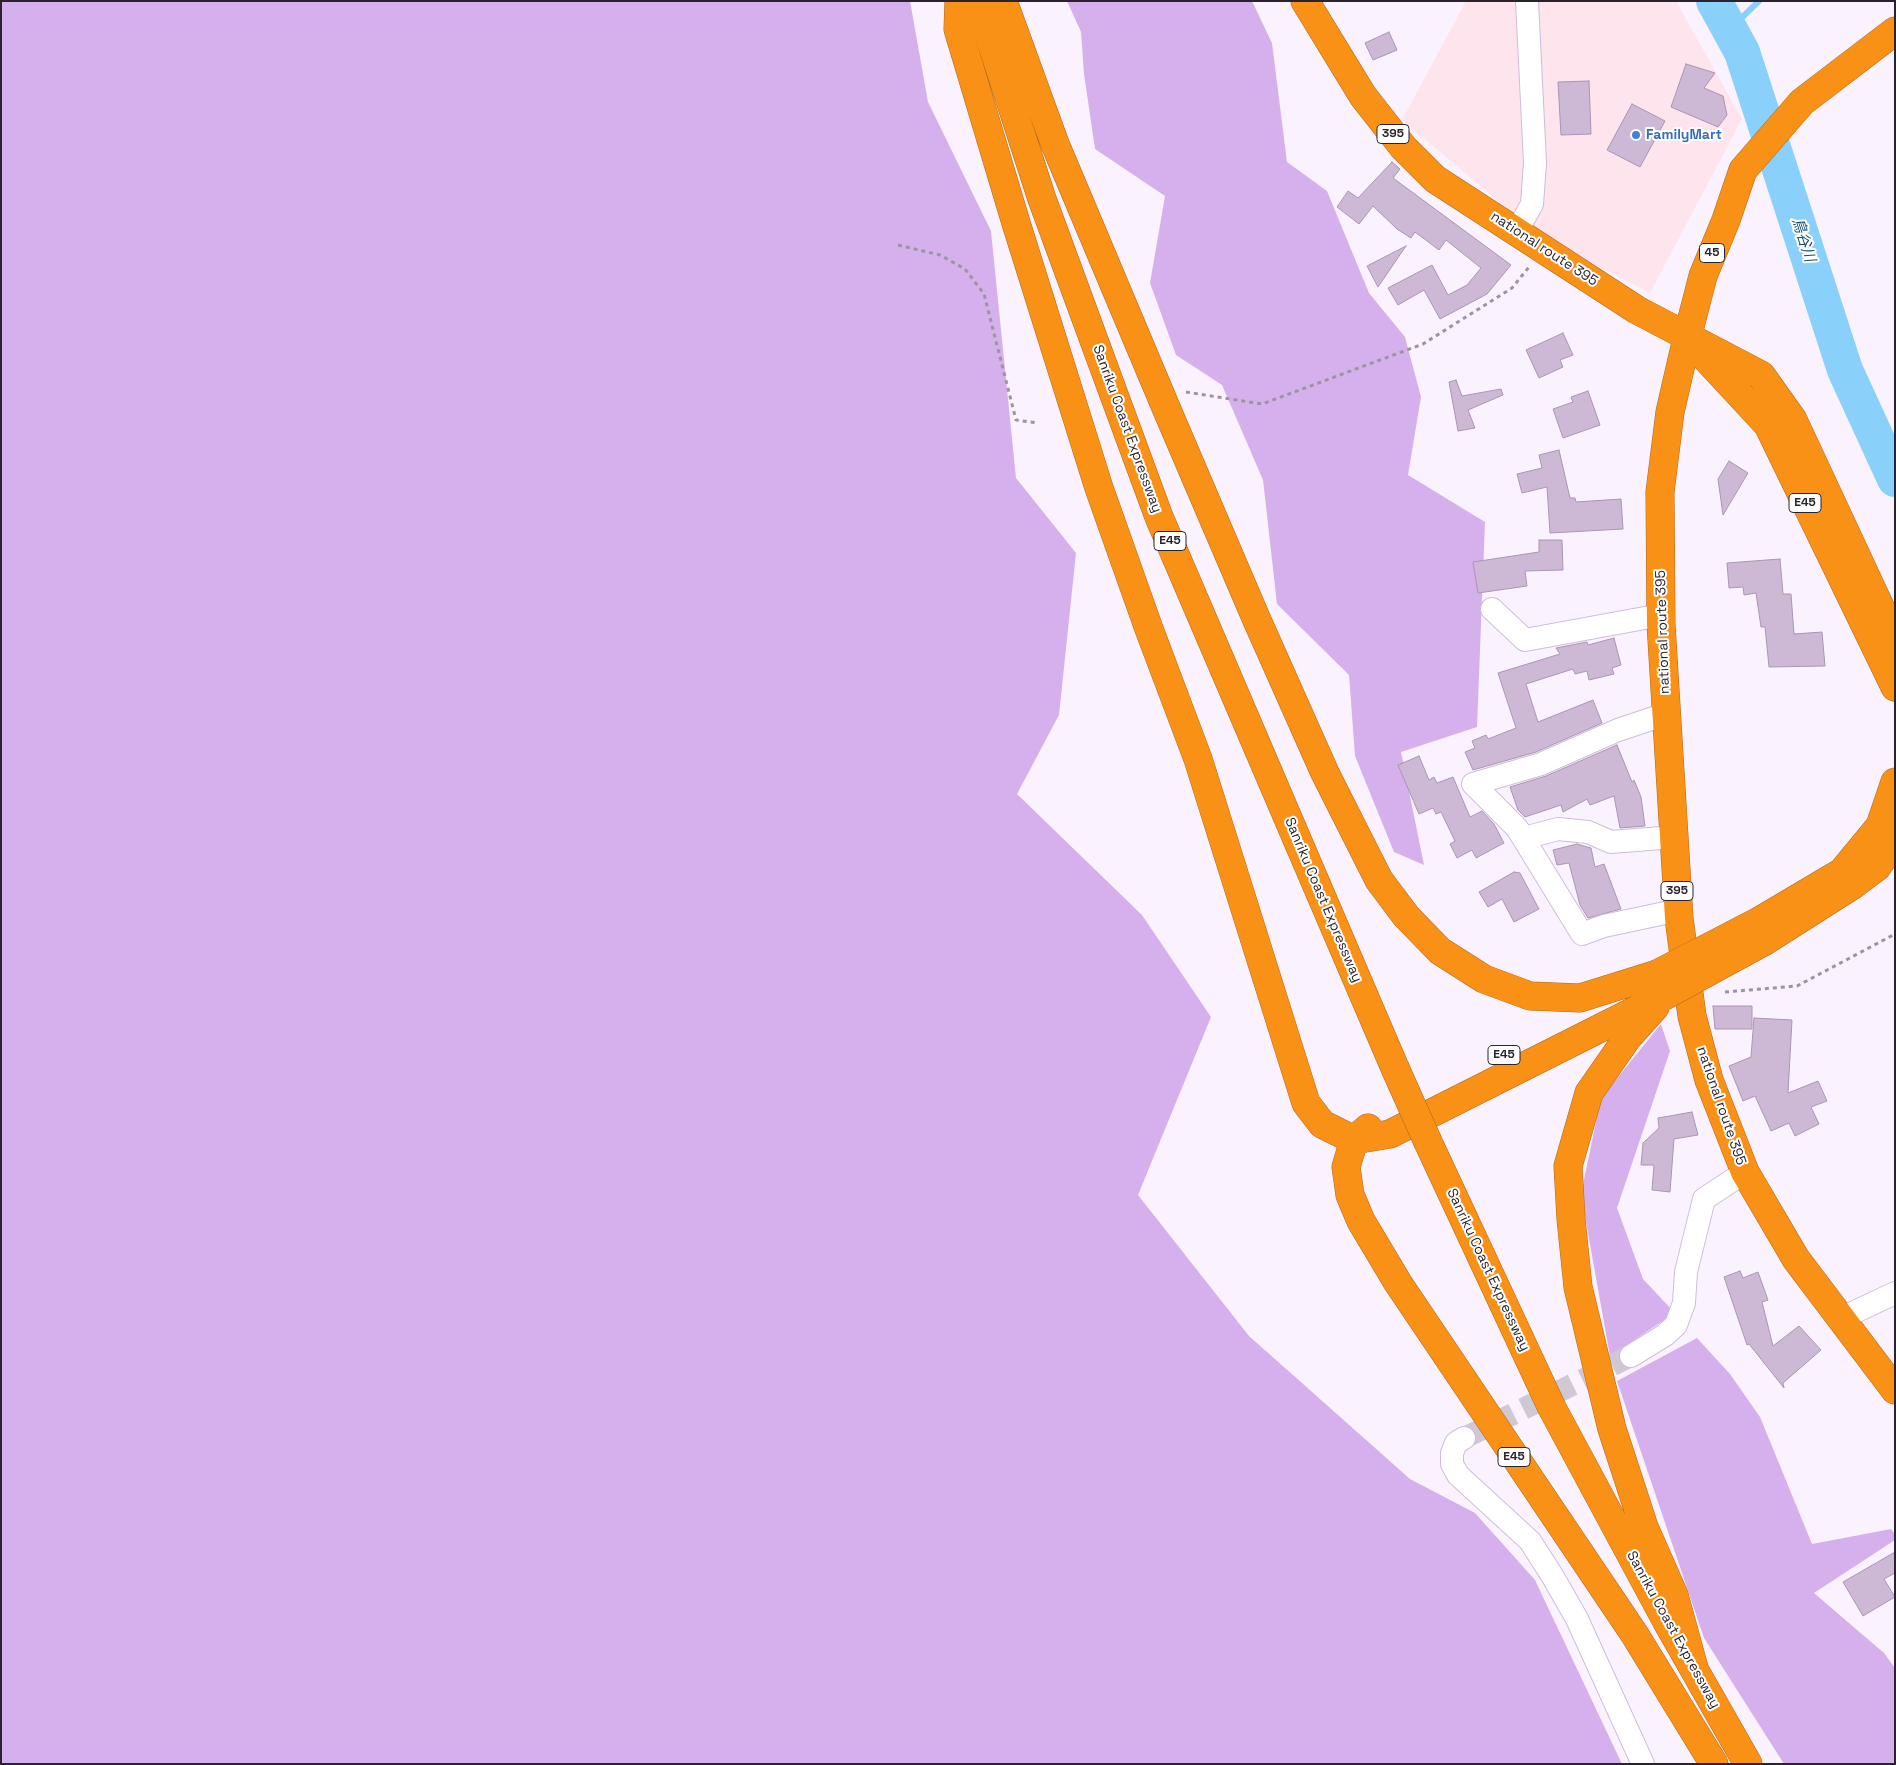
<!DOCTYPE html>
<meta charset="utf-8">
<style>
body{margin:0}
#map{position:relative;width:1896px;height:1765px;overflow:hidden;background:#faf3ff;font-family:"Space Grotesk",sans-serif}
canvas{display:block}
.frame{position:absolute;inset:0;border:2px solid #2a232e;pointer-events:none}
</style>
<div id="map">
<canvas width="1896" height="1765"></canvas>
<div class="frame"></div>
</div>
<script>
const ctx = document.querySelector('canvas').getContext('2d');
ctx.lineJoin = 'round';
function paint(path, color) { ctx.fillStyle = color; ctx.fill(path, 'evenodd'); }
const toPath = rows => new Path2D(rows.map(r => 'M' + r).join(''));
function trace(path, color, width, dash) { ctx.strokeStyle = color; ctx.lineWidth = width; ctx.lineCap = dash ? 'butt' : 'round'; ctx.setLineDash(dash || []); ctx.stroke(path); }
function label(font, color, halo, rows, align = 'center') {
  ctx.font = font + ' "Space Grotesk","Noto Sans JP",sans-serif'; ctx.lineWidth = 4; ctx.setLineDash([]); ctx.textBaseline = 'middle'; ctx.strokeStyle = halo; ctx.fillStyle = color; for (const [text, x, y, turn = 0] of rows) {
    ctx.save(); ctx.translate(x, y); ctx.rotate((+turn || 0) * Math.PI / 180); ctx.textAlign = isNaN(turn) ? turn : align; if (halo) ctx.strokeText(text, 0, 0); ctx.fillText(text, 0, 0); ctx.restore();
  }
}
paint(toPath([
 [1466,1,1676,1,1742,119,1650,293,1540,236,1402,120]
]), '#fee4ed');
paint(toPath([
 [1,1,910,1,928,102,991,231,1016,478,1076,553,1059,715,1017,794,1142,915,1211,1017,1138,1195,1249,1336,1410,1479,1475,1513,1535,1580,1622,1764,1,1764],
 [1067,1,1252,1,1272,43,1287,162,1327,191,1369,293,1405,337,1421,397,1408,475,1485,522,1477,727,1401,752,1424,865,1394,852,1355,756,1349,675,1277,604,1263,480,1222,385,1176,355,1150,283,1165,196,1095,149,1084,74,1081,32],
 [1661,1024,1670,1051,1617,1208,1643,1279,1675,1313,1610,1356,1581,1194,1601,1098],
 [1697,1338,1730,1374,1760,1417,1812,1544,1891,1529,1895,1534,1895,1540,1814,1593,1884,1653,1895,1668,1895,1764,1784,1764,1704,1638,1617,1381]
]), '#d5b0ed');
trace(toPath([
 [1729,30,1759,1]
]), '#89d0fa', 6);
trace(toPath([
 [1714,1,1742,52,1845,370,1895,479]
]), '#89d0fa', 36);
const building = toPath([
 [1389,32,1397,50,1373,60,1365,43,1389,32],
 [1686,64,1715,73,1704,88,1723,96,1727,115,1718,127,1671,107,1686,64],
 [1589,81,1591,134,1561,135,1558,82,1589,81],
 [1632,104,1665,121,1640,167,1607,150,1632,104],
 [1392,162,1400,169,1393,178,1511,265,1487,294,1440,319,1424,290,1398,305,1388,288,1432,265,1448,295,1467,285,1481,268,1446,240,1439,250,1415,232,1411,238,1397,229,1373,206,1359,224,1337,207,1348,191,1358,198,1392,162],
 [1406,246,1378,287,1367,266,1406,246],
 [1563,333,1573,355,1560,360,1563,367,1539,378,1526,350,1563,333],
 [1456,380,1462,396,1501,389,1503,395,1468,410,1475,428,1458,431,1449,382,1456,380],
 [1588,391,1600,425,1563,438,1553,409,1573,402,1571,397,1588,391],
 [1559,450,1570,498,1575,498,1576,502,1621,499,1623,529,1550,533,1547,487,1522,493,1517,474,1542,468,1539,455,1559,450],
 [1729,461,1748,473,1723,515,1718,479,1729,461],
 [1539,540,1562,540,1563,570,1525,571,1527,586,1478,593,1473,562,1539,552,1539,540],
 [1780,559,1783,594,1791,594,1794,634,1822,632,1825,666,1769,667,1765,627,1761,627,1756,593,1744,595,1743,587,1729,588,1727,563,1780,559],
 [1614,638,1621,665,1612,668,1614,674,1589,680,1587,671,1575,674,1573,669,1526,684,1538,722,1593,700,1602,723,1536,752,1473,770,1465,752,1475,748,1472,741,1486,735,1488,739,1516,728,1498,673,1560,654,1556,648,1587,642,1588,645,1614,638],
 [1617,745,1632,782,1634,780,1641,797,1645,826,1620,828,1614,796,1590,805,1587,799,1563,812,1561,805,1525,817,1518,810,1510,787,1546,776,1617,745],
 [1419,756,1429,780,1434,777,1437,783,1453,777,1470,817,1482,811,1494,824,1504,843,1476,858,1472,850,1457,858,1450,844,1455,841,1441,812,1436,814,1433,808,1419,814,1398,765,1419,756],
 [1577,844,1591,848,1595,867,1604,864,1621,909,1588,918,1580,905,1569,863,1557,865,1553,850,1577,844],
 [1514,872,1520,873,1539,909,1514,922,1502,899,1488,907,1479,892,1514,872],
 [1713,1006,1752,1006,1752,1029,1715,1029,1713,1006],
 [1754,1018,1792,1020,1788,1093,1818,1081,1827,1101,1811,1107,1819,1124,1795,1136,1789,1123,1771,1131,1755,1096,1743,1101,1729,1066,1751,1057,1754,1018],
 [1692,1112,1698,1135,1674,1139,1670,1192,1652,1190,1654,1165,1641,1165,1643,1143,1659,1128,1658,1118,1692,1112],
 [1740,1271,1743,1278,1758,1272,1768,1300,1762,1302,1773,1346,1799,1326,1821,1350,1783,1383,1784,1388,1749,1344,1747,1345,1724,1277,1740,1271],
 [1895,1552,1895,1573,1884,1579,1895,1597,1863,1616,1843,1582,1895,1552]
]);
paint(building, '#cdb9d5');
trace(building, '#a996b1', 1);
trace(toPath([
 [1464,1438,1631,1356]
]), '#d0c9d5', 22, [22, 11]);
const street = toPath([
 [1517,231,1532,204,1535,163,1527,1],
 [1492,609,1525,640,1661,615],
 [1666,714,1618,730,1541,764,1473,784,1517,828,1582,934,1604,926,1679,910],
 [1524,838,1558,829,1588,832,1611,842,1674,837],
 [1842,1318,1895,1293],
 [1631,1356,1665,1335,1676,1325,1684,1303,1686,1272,1704,1199,1745,1172],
 [1464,1438,1456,1443,1452,1453,1452,1464,1458,1475,1530,1541,1553,1577,1577,1619,1643,1764]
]);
const highway = toPath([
 [959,1,958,29,1016,223,1099,488,1149,629,1198,759,1306,1103,1322,1124,1354,1140,1390,1134,1664,996],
 [978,1,1042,199,1159,517,1395,1068],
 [1003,1,1055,144,1167,410,1256,618,1325,773,1379,880,1406,916,1440,951,1484,979,1530,996,1580,998,1657,974],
 [1305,1,1363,96,1403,147,1435,179,1637,310,1761,375,1793,420,1895,639],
 [1895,31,1802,102,1743,170,1726,220,1703,276,1687,338,1670,412,1660,492,1661,624,1679,918,1692,1016,1709,1080,1745,1172,1796,1259,1895,1390],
 [1702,354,1768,425,1895,687],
 [1761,920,1842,872,1880,826,1895,782],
 [1765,941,1853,885,1877,867,1895,840],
 [1655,1007,1628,1037,1589,1093,1568,1166,1571,1219,1578,1287,1612,1429,1644,1527,1674,1595,1694,1668],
 [1368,1128,1354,1140,1346,1167,1350,1195,1361,1221,1398,1283,1635,1635,1714,1764],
 [1428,1142,1552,1408,1666,1620,1748,1764]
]);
trace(street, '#cebdda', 24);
trace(highway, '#b06a1e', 29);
trace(toPath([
 [898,245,940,255,965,269,984,294,1016,420,1038,423],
 [1186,392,1262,404,1423,344,1512,288,1529,267],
 [1725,992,1797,986,1895,934]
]), '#9c95a0', 3, [4, 4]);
trace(street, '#fff', 22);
trace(highway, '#f89116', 28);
const highwayBridge = toPath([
 [1657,974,1761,920],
 [1664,996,1765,941],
 [1395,1068,1428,1142]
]);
trace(highwayBridge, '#b06a1e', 29, []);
trace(highwayBridge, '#f89116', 28);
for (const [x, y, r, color] of [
 [1636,135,5,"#3f7fe0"]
]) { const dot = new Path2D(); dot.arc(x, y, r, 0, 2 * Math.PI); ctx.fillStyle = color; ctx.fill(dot); trace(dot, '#fff', 2); }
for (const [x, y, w] of [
 [1393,134,32],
 [1712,253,25],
 [1805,503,32],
 [1170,541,32],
 [1677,891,32],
 [1504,1055,32],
 [1514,1457,32]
]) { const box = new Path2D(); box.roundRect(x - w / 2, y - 9.5, w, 19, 4); ctx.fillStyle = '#fff'; ctx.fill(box); trace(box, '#2a232e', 1); }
label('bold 12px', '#2a232e', null, [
 ["395",1393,134],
 ["45",1712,253],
 ["E45",1805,503],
 ["E45",1170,541],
 ["395",1677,891],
 ["E45",1504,1055],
 ["E45",1514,1457]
]);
label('bold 14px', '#366cbe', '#fff', [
 ["FamilyMart",1646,135]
], 'left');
label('14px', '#2a232e', '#fff', [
 ["national route 395",1544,249,33],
 ["Sanriku Coast Expressway",1127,429,70],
 ["national route 395",1663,632,-92],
 ["Sanriku Coast Expressway",1323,900,67],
 ["national route 395",1721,1106,71],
 ["Sanriku Coast Expressway",1488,1270,65],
 ["Sanriku Coast Expressway",1673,1630,61]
]);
label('italic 15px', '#19506d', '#fff', [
 ["鳥谷川",1803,240,72]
]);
</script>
